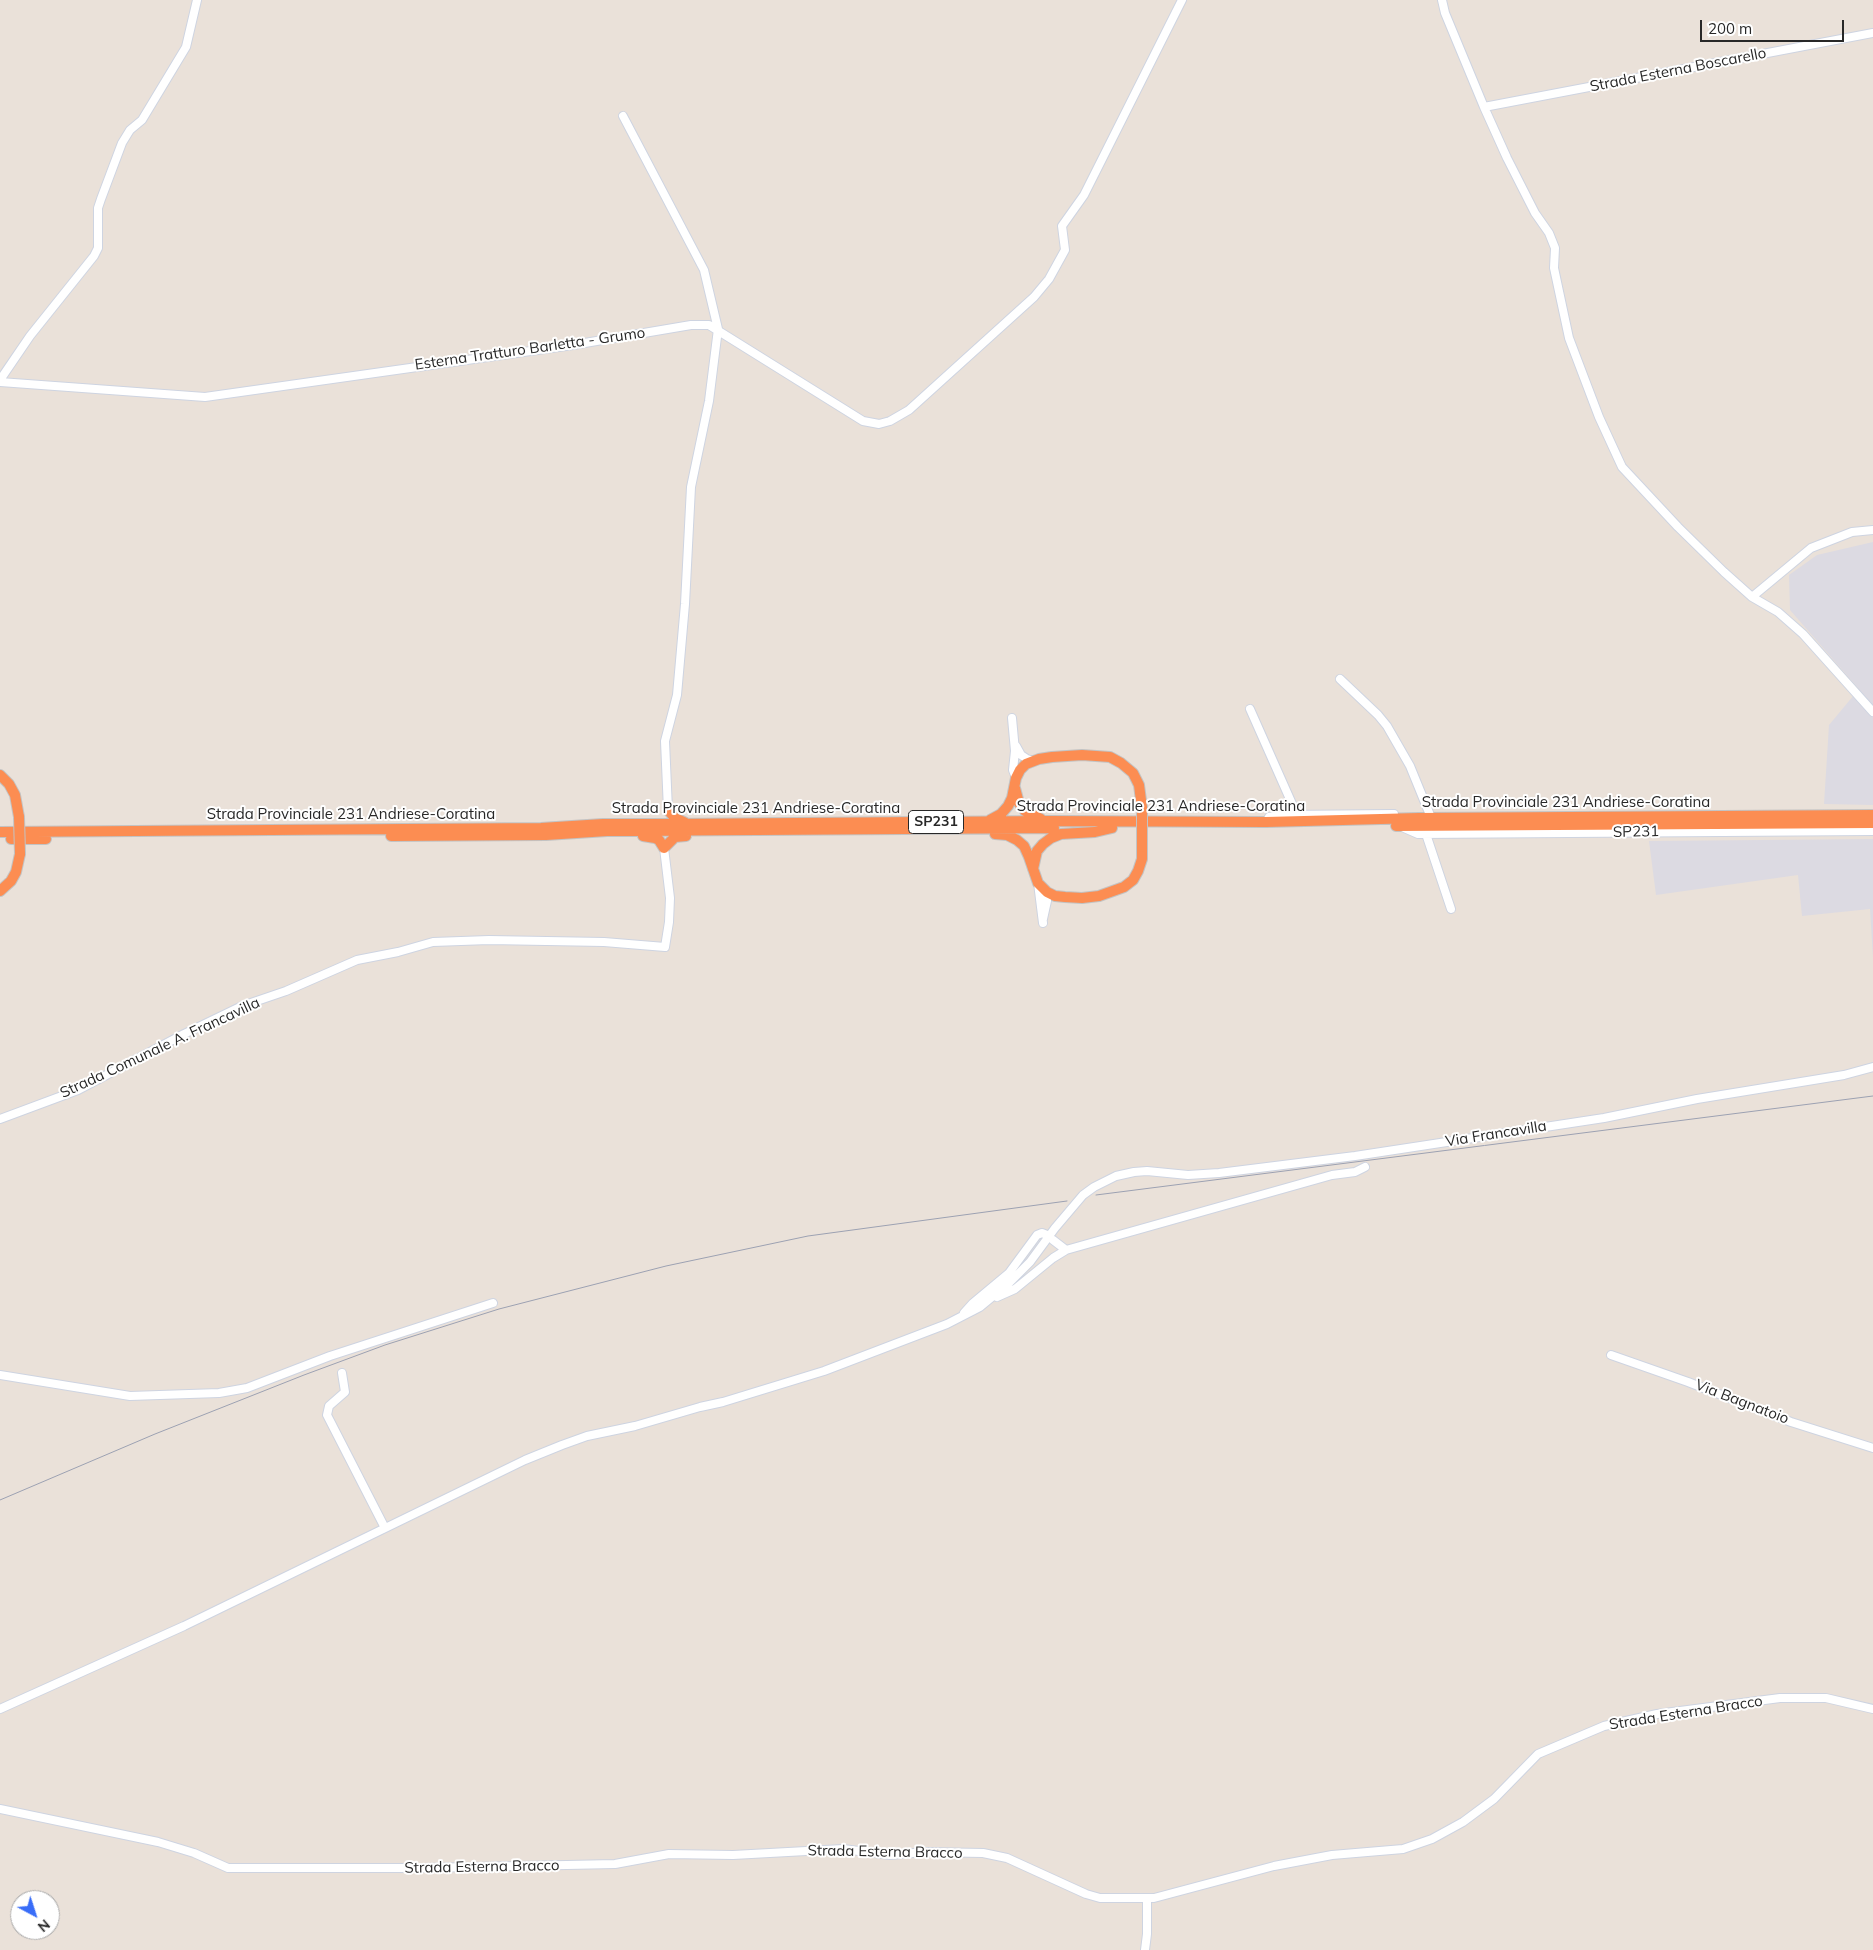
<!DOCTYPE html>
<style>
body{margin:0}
#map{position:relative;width:1873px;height:1950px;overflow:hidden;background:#eae1d9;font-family:Mulish,sans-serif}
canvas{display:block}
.north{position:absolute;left:10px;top:1890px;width:50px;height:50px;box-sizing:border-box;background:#fff;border:1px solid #a9a9a9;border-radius:50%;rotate:140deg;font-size:14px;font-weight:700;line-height:20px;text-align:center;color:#282828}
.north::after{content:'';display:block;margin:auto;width:18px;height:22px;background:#396df8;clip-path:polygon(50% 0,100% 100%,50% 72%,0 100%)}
.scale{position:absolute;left:1700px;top:20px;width:144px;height:22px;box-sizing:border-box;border:2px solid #282828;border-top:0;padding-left:6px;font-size:15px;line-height:18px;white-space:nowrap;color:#282828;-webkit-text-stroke:4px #fff;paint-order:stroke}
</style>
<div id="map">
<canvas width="1873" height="1950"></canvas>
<div class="north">N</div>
<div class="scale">200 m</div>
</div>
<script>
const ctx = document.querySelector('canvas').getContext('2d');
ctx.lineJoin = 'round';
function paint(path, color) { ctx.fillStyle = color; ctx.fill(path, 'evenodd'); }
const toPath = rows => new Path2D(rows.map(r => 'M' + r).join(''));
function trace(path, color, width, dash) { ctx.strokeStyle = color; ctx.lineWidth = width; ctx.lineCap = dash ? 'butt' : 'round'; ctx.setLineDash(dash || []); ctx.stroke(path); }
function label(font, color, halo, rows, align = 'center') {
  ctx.font = font + ' Mulish,sans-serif'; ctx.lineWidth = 4; ctx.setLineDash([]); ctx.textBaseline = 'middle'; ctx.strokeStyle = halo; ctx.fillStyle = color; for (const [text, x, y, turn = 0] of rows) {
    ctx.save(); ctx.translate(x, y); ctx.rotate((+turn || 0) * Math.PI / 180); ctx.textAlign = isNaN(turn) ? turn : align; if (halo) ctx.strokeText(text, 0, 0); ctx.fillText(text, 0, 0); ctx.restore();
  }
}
paint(toPath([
 [1873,542,1873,805,1824,804,1829,725,1859,689,1790,610,1789,575,1817,555],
 [1873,839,1873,957,1870,909,1802,916,1798,875,1656,895,1649,841]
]), '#dcdae2');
const minor = toPath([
 [1442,0,1445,13,1484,107,1507,158,1535,213,1549,233,1555,248,1554,268,1569,338,1599,417,1622,467,1678,527,1724,572,1752,597,1778,612,1803,634,1873,712],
 [1484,107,1873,33],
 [623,116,704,270,718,329,709,401,691,487,685,604,677,695,665,741,668,810],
 [0,380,30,336,94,256,98,248,98,208,101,199,122,143,130,130,142,120,186,47,197,0],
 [0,382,205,397,573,345,691,325,709,325,863,421,879,424,890,421,909,410,1034,297,1049,279,1065,250,1062,226,1084,195,1182,0],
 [1752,597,1811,548,1852,532,1873,530],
 [1340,679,1378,715,1387,726,1410,766,1430,815],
 [1250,709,1297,815],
 [1012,718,1015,751,1013,770,1016,778],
 [1016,746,1021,755,1027,759,1034,761],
 [1266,822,1269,817,1284,815,1394,814],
 [1402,827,1418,834,1873,831],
 [1426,834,1451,909],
 [1038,883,1043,923],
 [1043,919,1047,901,1047,892],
 [0,1119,78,1090,184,1034,242,1006,286,991,357,960,398,952,433,942,489,940,604,942,665,947,669,922,670,898,664,848],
 [1053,1240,1066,1250],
 [997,1297,1015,1289,1053,1258,1066,1250,1332,1175,1355,1172,1365,1167],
 [964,1313,973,1303,1009,1273,1037,1235,1042,1233,1047,1235],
 [1611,1355,1688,1382,1791,1422,1873,1448],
 [342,1373,345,1392,329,1406,327,1415,385,1528],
 [0,1375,130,1396,219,1393,247,1388,330,1356,493,1303],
 [0,1709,184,1626,525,1460,562,1445,587,1436,635,1426,700,1407,723,1402,824,1371,947,1324,980,1307,1009,1283,1030,1262,1055,1228,1083,1195,1094,1187,1116,1176,1134,1172,1147,1171,1188,1175,1219,1173,1355,1156,1604,1118,1697,1099,1844,1075,1873,1067],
 [0,1809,158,1842,194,1853,228,1868,422,1868,615,1864,669,1854,733,1855,843,1849,890,1855,926,1852,983,1853,1007,1858,1086,1894,1100,1898,1154,1898,1274,1866,1332,1855,1403,1849,1432,1839,1463,1822,1494,1799,1538,1754,1604,1726,1657,1714,1780,1698,1826,1698,1873,1709],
 [1145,1950,1147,1934,1147,1898]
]);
const highway = toPath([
 [0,775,9,784,15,795,19,817],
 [1015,788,1019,803,1025,811,1041,819],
 [668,810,675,818,684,822],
 [990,820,1001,814,1008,806,1012,798,1016,778,1020,770,1026,764,1039,759,1052,757,1082,755,1110,757,1121,763,1133,773,1139,785,1142,808],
 [1396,826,1873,823],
 [0,832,541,828,603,824,668,824,1049,821,1266,822,1419,818,1873,815],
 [995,834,1007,835,1017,840,1024,846,1029,857,1038,883,1047,892,1055,896,1065,897,1082,898,1099,896,1124,887,1133,880,1138,871,1142,859,1142,847],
 [391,836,546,835,607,831,1054,828],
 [643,836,655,838,659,840,664,848,675,837,686,836],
 [11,839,46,839],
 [1033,869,1037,851,1043,844,1051,838,1061,834,1095,832,1112,828],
 [0,891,11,881,16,872,20,854]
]);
trace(minor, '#ced4e1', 10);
trace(highway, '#c3c3c3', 12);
trace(minor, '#fff', 8);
trace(highway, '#fc8d52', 10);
trace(toPath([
 [1096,1195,1873,1096],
 [0,1500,155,1434,304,1375,385,1345,499,1309,666,1266,808,1236,1067,1201]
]), '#9ca1b2', 1);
const highwayBridge = toPath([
 [1142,808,1142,847],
 [19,817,20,854]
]);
trace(highwayBridge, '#c3c3c3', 12, []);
trace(highwayBridge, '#fc8d52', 10);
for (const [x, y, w] of [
 [936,822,55]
]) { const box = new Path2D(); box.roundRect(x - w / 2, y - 11.5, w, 23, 4); ctx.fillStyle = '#fff'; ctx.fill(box); trace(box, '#282828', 1); }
label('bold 14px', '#282828', null, [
 ["SP231",936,822]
]);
label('15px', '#282828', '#fff', [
 ["Strada Esterna Boscarello",1678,70,-11],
 ["Esterna Tratturo Barletta - Grumo",530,349,-8],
 ["Strada Provinciale 231 Andriese-Coratina",1566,802],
 ["Strada Provinciale 231 Andriese-Coratina",1161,806],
 ["Strada Provinciale 231 Andriese-Coratina",756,808],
 ["Strada Provinciale 231 Andriese-Coratina",351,814],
 ["SP231",1636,832,-1],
 ["Strada Comunale A. Francavilla",160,1048,-25],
 ["Via Francavilla",1496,1134,-9],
 ["Via Bagnatoio",1742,1402,21],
 ["Strada Esterna Bracco",1686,1713,-9],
 ["Strada Esterna Bracco",885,1852,1],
 ["Strada Esterna Bracco",482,1867,-1]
]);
</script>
